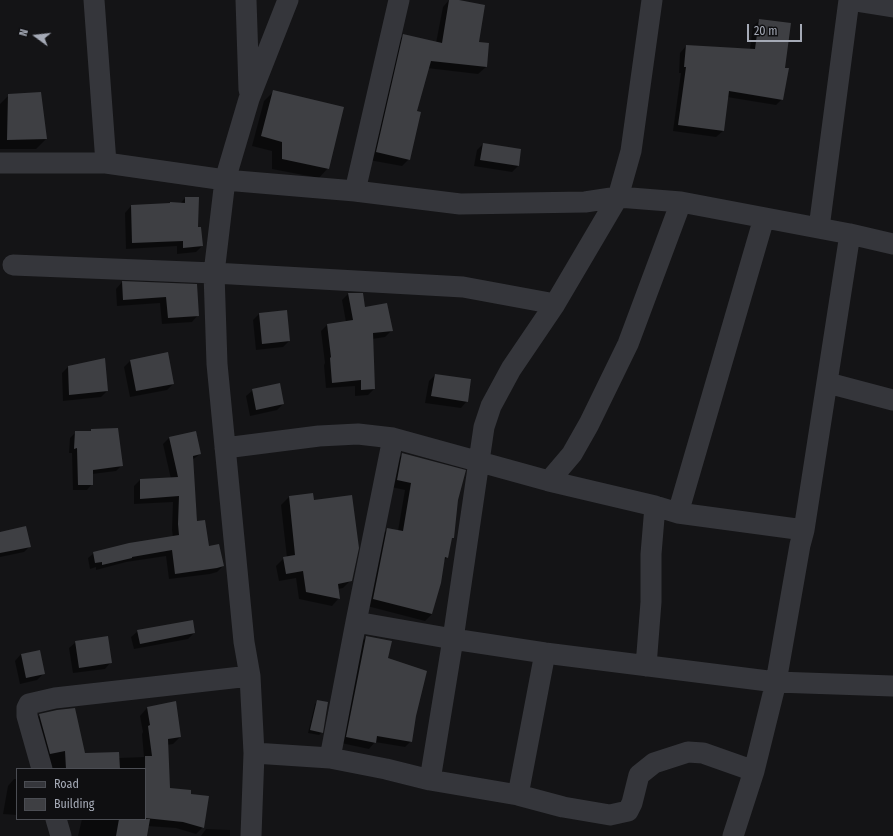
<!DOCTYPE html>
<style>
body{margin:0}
#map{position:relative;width:893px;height:836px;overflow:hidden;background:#141416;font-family:"Fira Sans Condensed",sans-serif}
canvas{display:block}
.legend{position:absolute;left:16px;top:768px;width:130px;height:52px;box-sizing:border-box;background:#0f0f11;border:1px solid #4b4d53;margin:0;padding:5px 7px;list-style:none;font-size:12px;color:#a5aab6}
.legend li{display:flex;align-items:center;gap:8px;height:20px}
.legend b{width:20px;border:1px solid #4b4d53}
.north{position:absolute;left:16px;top:16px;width:40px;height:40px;-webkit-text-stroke:3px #0f0f11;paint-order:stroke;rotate:285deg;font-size:11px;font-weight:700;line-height:16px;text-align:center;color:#a5aab6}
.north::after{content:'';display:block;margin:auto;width:14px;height:18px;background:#a5aab6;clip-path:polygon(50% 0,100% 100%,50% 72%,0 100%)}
.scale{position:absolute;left:747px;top:24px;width:55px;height:18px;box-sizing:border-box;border:2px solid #a5aab6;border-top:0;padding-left:5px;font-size:12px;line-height:14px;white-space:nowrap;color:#a5aab6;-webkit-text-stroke:3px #0f0f11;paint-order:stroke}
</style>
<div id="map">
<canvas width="893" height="836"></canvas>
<ul class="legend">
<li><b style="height:5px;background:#35363b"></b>Road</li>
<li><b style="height:11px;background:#3e3f43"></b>Building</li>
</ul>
<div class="north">N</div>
<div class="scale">20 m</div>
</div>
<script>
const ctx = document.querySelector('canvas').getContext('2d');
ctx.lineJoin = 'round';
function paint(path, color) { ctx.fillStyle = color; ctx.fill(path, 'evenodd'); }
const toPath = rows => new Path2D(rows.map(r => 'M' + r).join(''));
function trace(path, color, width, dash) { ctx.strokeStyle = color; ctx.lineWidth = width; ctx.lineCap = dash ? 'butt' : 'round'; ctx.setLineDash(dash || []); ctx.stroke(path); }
paint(toPath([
 [449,0,454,0,478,43,486,67,478,74,427,68,415,111,409,159,402,166,369,160,396,43,404,35,436,43,443,7],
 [760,20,784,69,782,99,776,105,727,97,723,131,716,137,673,131,681,73,679,73,680,53,686,46,750,49,753,26],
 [274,91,328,168,319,178,272,169,272,151,252,146,264,101],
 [9,95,46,139,36,149,0,149,0,104],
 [483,144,520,150,518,166,512,172,474,166,477,150],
 [185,198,197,228,202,246,196,252,177,254,177,246,126,249,125,213,131,206,180,204],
 [122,282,196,285,198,315,192,322,162,324,160,303,117,306,116,289],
 [348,294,362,294,365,308,391,331,385,337,372,339,374,389,368,395,355,396,355,386,326,388,324,365,325,363,321,331,327,325,346,322,342,300],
 [259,314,289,341,283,347,256,350,253,320],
 [130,361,173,384,167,390,130,397,124,367],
 [68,367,107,391,101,397,63,401,62,373],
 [435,375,467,401,461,408,425,403,429,381],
 [253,390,283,404,277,410,250,416,246,396],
 [92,430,122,465,116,471,92,474,92,484,87,490,73,490,72,453,69,453,70,438,76,432,89,432],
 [169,438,200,454,192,460,197,522,208,547,223,566,217,572,210,574,169,579,166,556,126,562,96,570,96,567,90,569,88,558,94,553,173,537,172,530,173,502,134,504,134,486,140,480,171,479,163,444],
 [403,454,457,500,453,537,451,539,447,557,444,561,432,614,425,621,367,606,381,536,387,530,398,531,405,490,391,487,396,461],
 [312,494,313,501,351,580,343,588,338,589,339,598,332,606,299,599,296,578,279,581,276,566,284,558,287,558,281,505,289,497],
 [0,533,30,546,24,552,0,557],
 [192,621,194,633,188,639,134,649,131,637,138,631],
 [366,637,387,659,415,716,411,741,405,747,375,742,369,749,341,743,360,643],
 [76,642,111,662,105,669,73,673,69,648],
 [39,651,44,673,37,680,20,684,15,661,21,654],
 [318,701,322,732,319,735,308,733,315,704],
 [175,703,180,737,173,744,167,745,169,789,203,827,196,834,176,828,147,826,146,836,78,836,82,819,80,819,145,819,145,769,46,769,32,722,40,715,85,754,119,758,144,757,142,734,143,732,140,716,147,708],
 [14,779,17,779,17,815,3,814,8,786],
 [206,829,230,830,230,836,201,836]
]), '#0007');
paint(toPath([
 [449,0,459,0,485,5,479,42,489,43,487,67,431,61,417,111,421,112,410,160,376,152,403,34,442,43],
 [759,19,791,23,785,68,789,68,783,100,729,91,724,131,678,125,686,67,684,67,686,45,755,49],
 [273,90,344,107,329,169,282,159,282,142,261,136],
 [41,92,47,139,7,140,8,94],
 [483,143,521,149,519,166,480,160],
 [185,197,199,197,198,227,201,227,203,246,183,248,183,241,132,243,131,205,170,203,170,202,185,203],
 [122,281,197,284,199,316,168,318,166,297,123,300],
 [348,293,363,293,365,307,387,303,393,331,373,333,375,389,361,390,361,380,332,383,330,358,331,357,327,324,353,320],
 [287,310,290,341,262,344,259,313],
 [168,352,174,384,136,391,130,360],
 [105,358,108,391,69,395,68,366],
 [435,374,471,379,468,402,431,396],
 [280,383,284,404,256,410,252,389],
 [118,428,123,466,93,470,93,485,78,485,77,448,74,449,75,431,91,431,91,429],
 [196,431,201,454,193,456,197,521,205,520,209,546,219,544,224,566,217,568,175,574,172,550,132,557,132,558,102,565,102,562,95,563,93,552,129,543,179,535,178,524,179,496,140,499,140,479,178,477,169,437],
 [402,453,466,470,458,500,454,538,452,538,448,558,445,557,441,583,432,614,373,599,387,528,403,531,411,483,397,480],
 [313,493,314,500,352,495,359,548,352,581,338,584,340,599,306,592,303,571,286,574,283,557,295,555,289,496],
 [26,526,31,547,0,553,0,532],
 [193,620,195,633,140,644,137,630],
 [108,636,112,663,79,668,75,641],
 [366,636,392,641,388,658,427,671,416,716,412,742,377,736,376,743,346,737],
 [40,650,45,674,26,678,21,654],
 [317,700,328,702,323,733,310,730],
 [176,701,181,737,168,739,170,788,191,790,191,794,209,796,204,828,183,822,145,818,145,756,152,756,148,726,150,725,147,707],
 [75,708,85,753,119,752,120,769,66,769,65,751,50,754,39,714,57,710],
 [119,819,150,819,147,836,116,836]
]), '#3e3f43');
trace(toPath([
 [94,0,106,163],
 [246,0,249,90],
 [849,0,893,7],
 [0,163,106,163,225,180,355,191,460,204,585,202,618,197,681,202,850,234,893,244],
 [355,191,399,0],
 [819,228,849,0],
 [13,265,214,273,463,287,555,304],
 [828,383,893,400],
 [225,448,319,436,358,434,393,438,549,481,655,506,678,513,804,530],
 [549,481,572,454,589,424,628,344,681,202],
 [678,513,764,218],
 [356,622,453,639,545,653,776,682,893,686],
 [646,666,651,602,651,554,655,506],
 [254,753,330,758,386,769,430,780,518,795,563,807,610,815,628,811,632,803,639,775,654,763,688,752,703,753,754,771],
 [330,758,356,622,393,438],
 [42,769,27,716,27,708,29,704,55,698,250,676],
 [430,780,453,639,484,427,491,406,511,369,555,304,618,197,631,151,652,0],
 [518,795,545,653],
 [56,819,61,836],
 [251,836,254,753,250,676,244,642,217,364,214,273,225,180,249,99,288,0],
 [733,836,754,771,776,682,800,545,804,530,850,234]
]), '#35363b', 21);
</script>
